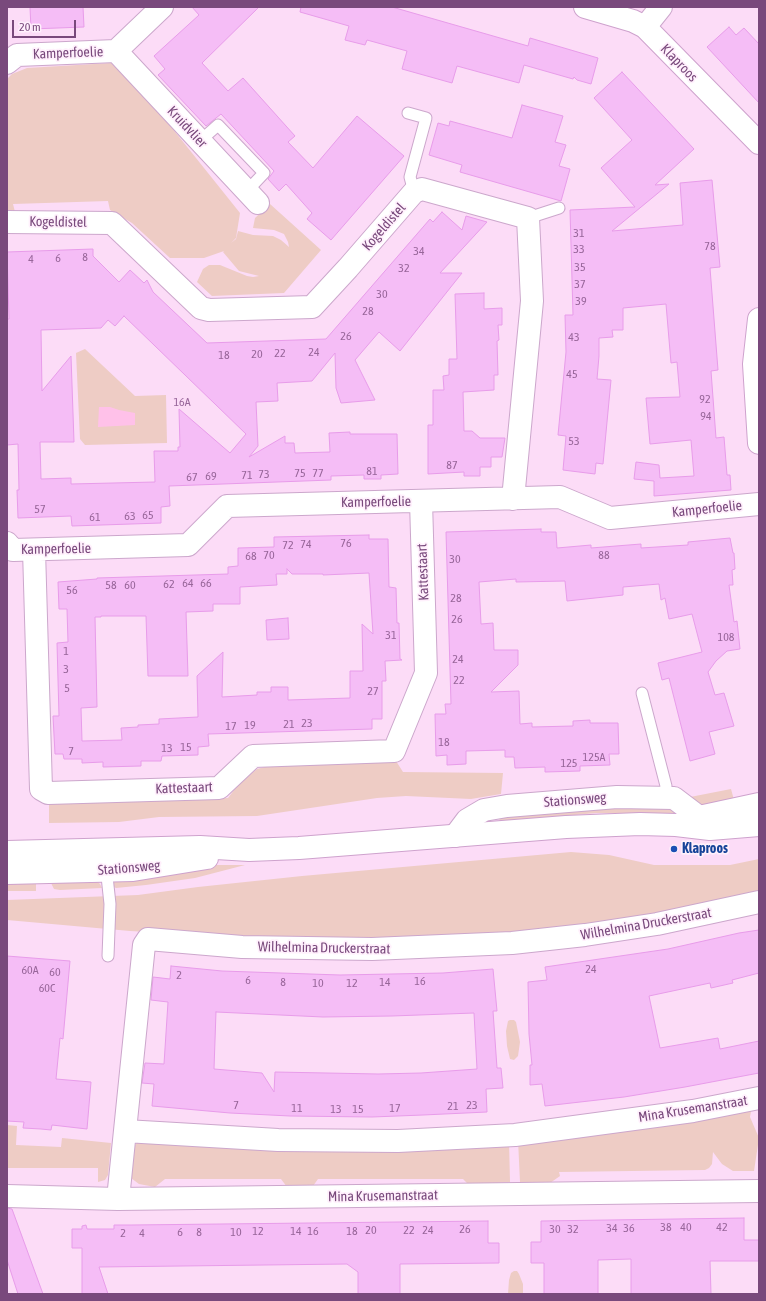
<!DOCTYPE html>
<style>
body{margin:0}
#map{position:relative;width:766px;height:1301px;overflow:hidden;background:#fee8fa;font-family:"Asap Condensed",sans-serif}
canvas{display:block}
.frame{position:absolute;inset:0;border:8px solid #79497c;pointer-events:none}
.scale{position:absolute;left:12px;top:20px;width:64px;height:18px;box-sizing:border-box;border:2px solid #79497c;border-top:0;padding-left:5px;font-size:12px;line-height:14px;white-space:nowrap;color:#79497c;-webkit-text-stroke:3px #fff0fc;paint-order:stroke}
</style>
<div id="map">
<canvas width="766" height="1301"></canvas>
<div class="frame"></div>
<div class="scale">20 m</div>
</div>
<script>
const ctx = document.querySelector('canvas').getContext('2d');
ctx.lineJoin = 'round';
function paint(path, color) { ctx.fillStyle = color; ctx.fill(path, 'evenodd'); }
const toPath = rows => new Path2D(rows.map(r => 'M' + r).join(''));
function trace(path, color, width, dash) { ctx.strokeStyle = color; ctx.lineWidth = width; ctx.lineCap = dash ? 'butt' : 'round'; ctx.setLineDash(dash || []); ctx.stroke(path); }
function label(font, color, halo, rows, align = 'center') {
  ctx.font = font + ' "Asap Condensed",sans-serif'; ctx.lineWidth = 3.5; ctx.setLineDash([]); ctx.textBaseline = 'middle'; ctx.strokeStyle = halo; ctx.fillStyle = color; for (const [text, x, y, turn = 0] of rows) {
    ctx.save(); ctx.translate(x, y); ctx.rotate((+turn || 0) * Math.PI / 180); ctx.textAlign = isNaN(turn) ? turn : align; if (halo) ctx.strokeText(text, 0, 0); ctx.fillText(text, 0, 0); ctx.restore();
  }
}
paint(toPath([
 [7,7,759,7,759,1294,7,1294]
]), '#fcdcf7');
paint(toPath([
 [111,63,152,103,240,213,236,238,231,243,236,239,238,231,253,235,273,236,281,240,289,247,288,242,284,234,274,230,253,228,255,218,270,204,321,250,284,293,212,296,197,282,203,269,209,265,220,265,247,276,253,277,259,276,239,271,223,252,224,251,204,258,170,258,132,223,110,210,108,201,13,204,15,212,7,210,7,79,12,74,27,68],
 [85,349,135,396,166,395,167,443,85,445,80,439,76,353],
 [396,761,403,772,503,773,501,794,471,799,406,796,377,798,257,816,159,817,119,822,49,823,49,804,228,798,238,785,257,769,272,765],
 [731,789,734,800,703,808,685,798],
 [627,805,672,807,678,813,596,813,500,822,499,817],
 [571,852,609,855,654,865,730,865,759,859,759,896,566,930,343,943,130,931,7,920,7,900,138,895,198,887,302,876],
 [191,865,245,865,195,878,146,885,116,888,114,887,114,880],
 [7,879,36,880,36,891,7,891],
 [95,879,100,884,102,888,60,890,54,889,51,883],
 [510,1020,514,1020,516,1022,520,1042,518,1056,514,1060,510,1059,507,1046,506,1031,508,1021],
 [752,1106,750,1117,759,1138,754,1171,733,1171,722,1164,713,1152,712,1164,709,1168,705,1170,559,1172,560,1176,550,1183,520,1182,518,1140],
 [7,1125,17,1126,16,1145,61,1147,62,1138,111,1143,108,1175,105,1180,98,1182,98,1168,7,1168],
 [139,1140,509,1141,510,1182,469,1185,463,1179,318,1179,313,1186,287,1187,281,1179,165,1179,155,1187,139,1184,131,1178,133,1148],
 [514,1271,517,1271,519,1274,523,1284,523,1294,508,1294,509,1280,511,1273]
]), '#eeccc5');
paint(toPath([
 [99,407,110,407,119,410,135,413,135,425,98,427]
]), '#ffc1e9');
const building = toPath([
 [30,7,83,7,84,27,31,29,30,7],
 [192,7,259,7,202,63,228,91,243,78,295,136,288,142,313,168,357,116,404,156,331,240,307,219,312,213,286,184,279,191,268,179,274,171,221,114,206,126,158,75,165,69,154,56,199,15,192,7],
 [301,7,392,7,528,46,530,38,598,58,591,84,577,80,574,77,573,79,524,65,519,83,457,66,452,83,402,69,407,51,367,40,365,45,345,40,349,26,300,12,301,7],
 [729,27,736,35,744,28,759,44,759,103,707,47,729,27],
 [622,72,694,149,655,185,669,184,612,231,683,225,680,183,712,180,720,267,710,268,718,370,711,371,716,438,724,437,727,475,730,475,731,490,654,496,654,481,634,479,636,462,659,465,660,478,694,476,691,440,650,444,646,398,680,397,677,362,671,363,666,304,623,308,623,330,612,330,613,337,599,338,599,356,597,379,611,380,603,464,596,463,595,474,563,470,566,436,558,435,566,352,565,315,573,315,570,210,635,207,601,168,632,140,594,98,622,72],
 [522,105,563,116,555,142,566,145,559,166,570,169,561,201,460,172,462,165,429,155,438,123,449,126,450,121,512,138,522,105],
 [442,212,462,230,466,216,487,222,440,273,462,273,400,351,379,332,355,360,375,400,341,403,336,388,335,353,312,381,277,383,278,401,256,402,258,446,249,457,285,436,285,443,294,443,295,453,330,452,329,433,350,432,350,434,397,434,398,474,381,475,381,479,364,479,364,475,331,476,331,480,169,486,170,506,161,507,161,523,72,526,71,516,18,518,17,490,19,490,18,444,7,445,7,319,9,319,7,252,93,249,93,256,119,282,130,270,144,283,147,280,153,292,207,343,326,339,430,219,433,222,442,212],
 [124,316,246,434,230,453,179,409,180,447,178,447,178,451,154,451,155,482,71,484,71,478,41,479,40,442,74,442,71,356,42,391,41,330,101,328,108,320,115,326,124,316],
 [484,293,484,309,502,308,502,325,498,325,499,340,497,341,498,375,494,375,494,390,463,392,464,431,472,431,480,438,505,438,502,457,491,457,491,467,480,467,480,476,464,476,464,472,428,474,428,425,433,425,433,390,444,390,443,376,449,375,449,359,457,359,455,294,484,293],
 [541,529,541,532,556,532,557,548,591,545,591,548,641,544,641,548,688,545,688,542,730,538,733,553,734,553,735,569,732,570,733,585,729,585,734,622,737,621,740,649,727,651,716,661,708,672,715,695,724,693,734,726,709,732,715,754,690,761,669,678,662,680,658,663,702,652,692,614,669,619,665,598,661,600,659,584,623,587,623,595,567,601,565,581,516,582,516,579,479,582,481,624,493,623,494,650,518,650,518,665,491,692,519,691,520,724,532,723,532,727,573,726,573,721,590,720,590,723,618,723,619,754,609,754,610,765,580,766,580,771,545,772,545,767,515,768,514,757,505,757,505,750,466,751,466,764,447,765,447,755,436,756,435,714,446,714,445,704,451,704,446,532,541,529],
 [369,535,369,539,388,539,389,587,396,588,397,623,399,623,400,659,402,660,385,661,386,681,382,681,382,719,372,719,372,729,208,734,209,746,198,747,198,755,162,756,161,761,141,761,141,766,103,767,103,762,82,763,82,759,64,759,63,754,55,754,53,716,59,716,57,643,68,642,67,609,59,609,58,582,97,579,97,578,228,574,228,567,238,566,238,548,274,547,274,537,369,535],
 [287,569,292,574,323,574,323,575,369,573,373,634,362,624,363,671,350,671,350,698,288,700,288,687,271,687,271,692,257,692,257,695,222,697,223,652,197,676,198,717,159,719,159,724,138,725,138,727,121,728,122,740,82,741,81,708,97,707,95,617,101,617,101,616,146,616,148,676,188,676,186,612,213,611,213,604,240,604,240,587,277,585,276,574,287,574,287,569],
 [288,618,289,639,267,640,266,620,288,618],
 [759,930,759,973,732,980,733,983,711,988,710,983,649,996,660,1048,718,1038,720,1049,759,1041,759,1073,685,1087,624,1097,545,1106,542,1084,530,1085,530,1065,532,1065,529,1034,528,982,547,980,545,967,668,949,739,933,759,930],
 [7,956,70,961,63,1039,60,1038,56,1079,91,1082,87,1129,52,1125,51,1130,41,1129,23,1128,24,1122,7,1121,7,956],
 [171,966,222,971,340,975,443,973,493,969,497,1011,493,1011,497,1068,501,1068,503,1088,486,1089,487,1112,423,1115,372,1117,290,1116,230,1113,152,1106,154,1084,142,1083,145,1063,164,1064,168,1002,151,1000,153,977,170,979,171,966],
 [216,1012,323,1017,392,1016,474,1013,477,1069,421,1073,378,1074,275,1072,274,1092,262,1073,214,1069,216,1012],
 [7,1208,12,1209,43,1294,18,1294,7,1260,7,1208],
 [744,1218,744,1240,759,1240,759,1261,710,1261,711,1294,631,1294,631,1259,598,1260,598,1294,544,1294,544,1263,531,1263,531,1242,541,1242,541,1221,744,1218],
 [488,1221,488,1243,499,1243,499,1263,400,1264,400,1294,358,1294,358,1272,347,1264,99,1267,108,1294,82,1294,82,1248,72,1248,72,1229,82,1229,82,1226,86,1225,87,1229,114,1229,114,1225,132,1225,488,1221]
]);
paint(building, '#f5bdf6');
trace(building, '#e89cea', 1);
const lane = toPath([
 [408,113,426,118,410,177,414,192],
 [200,141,218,125,264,173,247,191],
 [528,218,559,208],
 [642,693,666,786,664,798],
 [106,867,110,904,108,956]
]);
const street = toPath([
 [645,27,661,7],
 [116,51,258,203],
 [7,63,17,55,116,51,162,7],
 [7,222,112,223,201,308,209,310,312,307,348,268,414,192,422,189,528,218,532,301,513,499],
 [7,543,13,550,188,545,227,506,560,497,610,518,759,504],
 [34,550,41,789,48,793,219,788,253,756,394,751,426,673,421,501],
 [455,836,467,820,484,810,507,806,617,797,674,798,699,817],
 [125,1131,278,1140,398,1141,515,1135,693,1111,759,1098],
 [7,1196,118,1199,759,1191],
 [118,1199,144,945,148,939,242,947,372,949,512,943,585,935,657,924,759,902]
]);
const secondary = toPath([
 [585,7,633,21,645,27,759,143],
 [759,319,754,364,759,443],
 [683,823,699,817,759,804],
 [7,852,200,847,249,850,299,848,566,827,640,824,676,825,710,829,759,825],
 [7,873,133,870,207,858]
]);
trace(lane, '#cca7cc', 13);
trace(street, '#cca7cc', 24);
trace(secondary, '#cea2cd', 24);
trace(lane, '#fff', 11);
trace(street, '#fff', 22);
trace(secondary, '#fff', 22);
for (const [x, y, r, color] of [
 [674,849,4,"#1a4fb4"]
]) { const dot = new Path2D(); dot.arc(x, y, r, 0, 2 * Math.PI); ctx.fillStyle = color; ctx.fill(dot); trace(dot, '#fff0fc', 1.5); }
label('12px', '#98669a', null, [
 ["31",579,233],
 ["78",710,246],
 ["33",579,249],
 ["34",419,251],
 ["8",85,257],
 ["6",58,258],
 ["4",31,259],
 ["35",580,267],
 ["32",404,268],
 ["37",580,284],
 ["30",382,294],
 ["39",581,301],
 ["28",368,311],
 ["26",346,336],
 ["43",574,337],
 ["24",314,352],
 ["22",280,353],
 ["20",257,354],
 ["18",224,355],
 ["45",572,374],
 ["92",705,399],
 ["16A",182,402],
 ["94",706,416],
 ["53",574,441],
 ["87",452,465],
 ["81",372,471],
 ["75",300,473],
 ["77",318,473],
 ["73",264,474],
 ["71",247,475],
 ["69",211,476],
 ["67",192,477],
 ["57",40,509],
 ["65",148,515],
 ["63",130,516],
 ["61",95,517],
 ["76",346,543],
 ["74",306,544],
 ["72",288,545],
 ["70",269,555],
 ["88",604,555],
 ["68",251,556],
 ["30",455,559],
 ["64",188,583],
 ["66",206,583],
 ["62",169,584],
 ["58",111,585],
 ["60",130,585],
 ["56",72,590],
 ["28",456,598],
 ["26",457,619],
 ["31",391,635],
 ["108",726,637],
 ["1",66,651],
 ["24",458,659],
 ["3",66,669],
 ["22",459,680],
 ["5",67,688],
 ["27",373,691],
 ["23",307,723],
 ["21",289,724],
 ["19",250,725],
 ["17",231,726],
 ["18",444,742],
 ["15",186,747],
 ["13",167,748],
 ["7",71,751],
 ["125A",594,757],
 ["125",569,763],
 ["24",591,969],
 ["60A",30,970],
 ["60",55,972],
 ["2",179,975],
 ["6",248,980],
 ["16",420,981],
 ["8",283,982],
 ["14",385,982],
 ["10",318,983],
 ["12",352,983],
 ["60C",47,988],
 ["7",236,1105],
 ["23",472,1105],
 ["21",453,1106],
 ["11",297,1108],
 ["17",395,1108],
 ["13",336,1109],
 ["15",358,1109],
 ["38",666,1227],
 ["40",686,1227],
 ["42",722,1227],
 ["34",612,1228],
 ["36",629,1228],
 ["26",465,1229],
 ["30",555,1229],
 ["32",573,1229],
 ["20",371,1230],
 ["22",409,1230],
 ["24",428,1230],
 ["12",258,1231],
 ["14",296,1231],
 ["16",313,1231],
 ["18",352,1231],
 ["6",180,1232],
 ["8",199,1232],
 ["10",236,1232],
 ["2",123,1233],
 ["4",142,1233]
]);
label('14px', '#79497c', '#fff0fc', [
 ["Kamperfoelie",68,53,-2],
 ["Klaproos",679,63,46],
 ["Kruidvlier",187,127,47],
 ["Kogeldistel",58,222,1],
 ["Kogeldistel",384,227,-49],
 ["Kamperfoelie",376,502,-1],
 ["Kamperfoelie",707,509,-6],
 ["Kamperfoelie",56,549,-1],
 ["Kattestaart",423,572,-92],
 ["Kattestaart",184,788,-2],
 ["Stationsweg",575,800,-5],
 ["Stationsweg",129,868,-5],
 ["Wilhelmina Druckerstraat",646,924,-10],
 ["Wilhelmina Druckerstraat",324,948,1],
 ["Mina Krusemanstraat",693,1109,-9],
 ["Mina Krusemanstraat",383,1196,-1]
]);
label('bold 14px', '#164399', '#fff0fc', [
 ["Klaproos",682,849]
], 'left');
</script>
